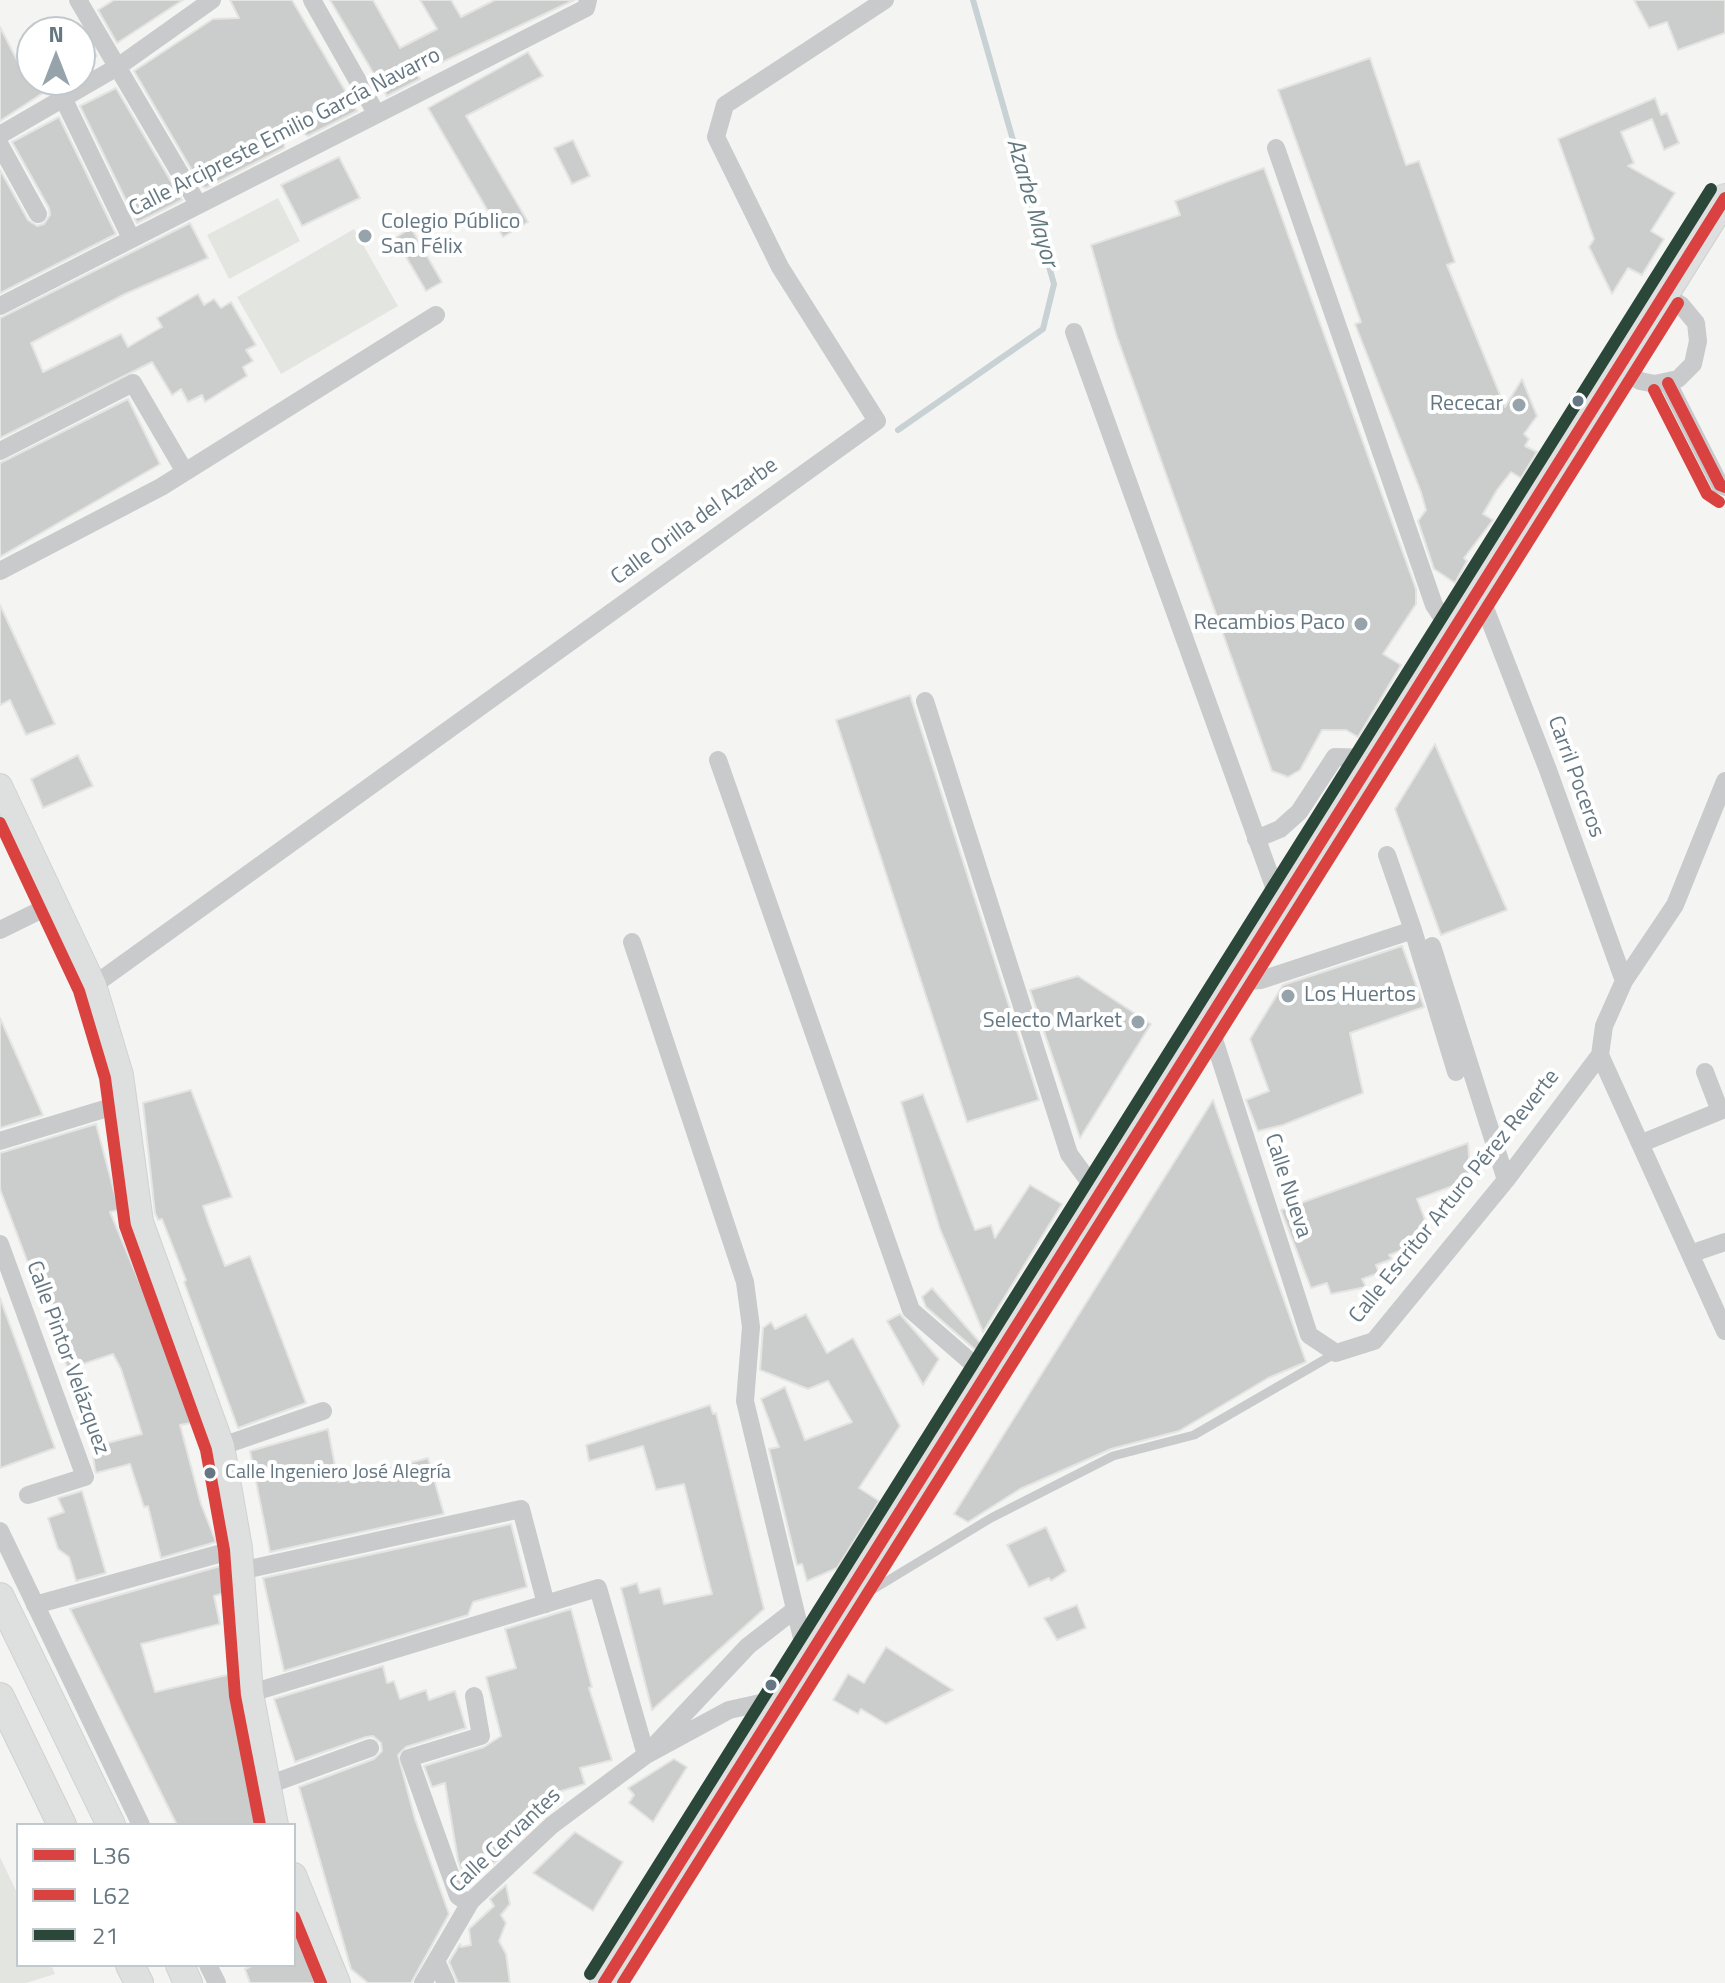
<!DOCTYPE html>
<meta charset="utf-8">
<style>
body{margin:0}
#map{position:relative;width:1725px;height:1983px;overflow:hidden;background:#f4f4f3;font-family:"Titillium Web",sans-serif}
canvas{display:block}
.legend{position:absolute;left:16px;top:1823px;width:280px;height:144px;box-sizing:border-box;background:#fff;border:2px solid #c1c9cd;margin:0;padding:10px 14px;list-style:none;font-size:24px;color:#657782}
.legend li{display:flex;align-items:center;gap:16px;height:40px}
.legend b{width:40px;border:2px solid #c1c9cd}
.north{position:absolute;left:16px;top:16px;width:80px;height:80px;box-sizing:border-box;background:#fff;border:2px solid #c1c9cd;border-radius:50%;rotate:0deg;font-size:22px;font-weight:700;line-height:32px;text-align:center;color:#657782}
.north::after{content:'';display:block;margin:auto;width:28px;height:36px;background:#97a3aa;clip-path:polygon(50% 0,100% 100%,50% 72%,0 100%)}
</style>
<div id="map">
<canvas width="1725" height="1983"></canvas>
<ul class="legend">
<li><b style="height:10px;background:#da4241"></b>L36</li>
<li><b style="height:10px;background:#da4240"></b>L62</li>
<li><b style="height:10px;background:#2a4739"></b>21</li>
</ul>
<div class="north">N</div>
</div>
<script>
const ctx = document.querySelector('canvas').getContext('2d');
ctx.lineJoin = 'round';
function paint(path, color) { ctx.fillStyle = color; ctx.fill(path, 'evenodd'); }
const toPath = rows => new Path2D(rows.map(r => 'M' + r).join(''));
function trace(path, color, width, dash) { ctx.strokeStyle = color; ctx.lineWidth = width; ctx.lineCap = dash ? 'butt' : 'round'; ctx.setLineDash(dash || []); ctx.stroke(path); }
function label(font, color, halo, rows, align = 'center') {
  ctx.font = font + ' "Titillium Web",sans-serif'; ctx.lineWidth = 8; ctx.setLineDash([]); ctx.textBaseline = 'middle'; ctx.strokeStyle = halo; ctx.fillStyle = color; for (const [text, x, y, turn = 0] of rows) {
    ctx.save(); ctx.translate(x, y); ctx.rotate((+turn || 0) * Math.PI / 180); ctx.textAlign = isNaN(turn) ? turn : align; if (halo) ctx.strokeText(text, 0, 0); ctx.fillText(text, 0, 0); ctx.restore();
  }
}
paint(toPath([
 [278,198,300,241,229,279,207,235],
 [354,229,398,306,281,374,237,297],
 [0,1857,18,1895,18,1965,51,1965,55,1974,26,1983,0,1983]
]), '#e3e6e0');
trace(toPath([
 [898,430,1043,329,1054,284,973,0]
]), '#c8d1d4', 6);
const building = toPath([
 [114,0,183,0,117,43,98,10,114,0],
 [230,0,292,0,357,111,308,136,287,124,284,148,206,188,201,186,134,71,213,19,239,18,230,0],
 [330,0,373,0,400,48,437,29,420,0,451,0,461,17,495,0,574,0,417,74,420,79,387,96,330,0],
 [1634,0,1725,0,1725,33,1678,50,1667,22,1649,28,1634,0],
 [0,27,19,64,32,55,32,80,63,80,0,121,0,27],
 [80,27,97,56,80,68,80,27],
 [528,52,543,76,466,116,528,222,503,237,428,108,528,52],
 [1370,58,1406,165,1419,161,1455,262,1447,265,1505,407,1522,379,1537,416,1524,434,1529,439,1525,446,1537,452,1521,478,1511,472,1497,490,1483,514,1493,520,1464,558,1467,561,1455,583,1434,569,1418,521,1426,510,1421,492,1355,324,1361,322,1278,90,1370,58],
 [116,88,182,200,137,223,80,106,116,88],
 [1655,98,1661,115,1667,113,1679,143,1664,150,1652,119,1621,132,1634,163,1628,166,1675,193,1651,231,1664,239,1642,275,1628,268,1612,294,1589,247,1594,239,1558,139,1655,98],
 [59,117,116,234,0,293,0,170,28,220,37,226,44,224,50,215,49,208,12,142,59,117],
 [573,140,590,176,572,184,554,148,573,140],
 [339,157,360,198,302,226,281,185,339,157],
 [1264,168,1416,589,1416,604,1383,654,1401,665,1358,737,1346,730,1322,730,1300,770,1288,777,1272,771,1116,334,1091,245,1180,215,1175,201,1264,168],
 [190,223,208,258,125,294,31,343,43,372,121,334,128,347,162,327,157,318,198,294,204,305,214,299,221,308,231,302,256,345,246,350,253,361,243,367,247,376,205,402,202,395,188,402,181,389,172,395,152,362,0,438,0,318,190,223],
 [411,228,442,282,426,291,395,238,411,228],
 [128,399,160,464,0,557,0,463,128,399],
 [0,605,55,724,26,735,10,700,0,705,0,605],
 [910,695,1039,1100,967,1122,836,720,910,695],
 [1435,744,1507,910,1441,935,1395,809,1435,744],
 [78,755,93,786,43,808,31,779,78,755],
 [1402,946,1424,1007,1350,1033,1363,1093,1283,1125,1258,1131,1246,1100,1269,1091,1250,1039,1283,985,1402,946],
 [1078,976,1151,1024,1080,1138,1030,990,1078,976],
 [0,1018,43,1115,0,1128,0,1018],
 [191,1090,232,1197,203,1206,209,1224,225,1266,250,1256,306,1403,238,1428,184,1282,186,1280,162,1219,158,1220,155,1213,143,1103,191,1090],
 [923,1094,975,1230,991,1225,995,1238,1030,1185,1062,1204,983,1332,940,1229,901,1102,923,1094],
 [1213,1100,1306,1362,1268,1378,1179,1431,1111,1449,1020,1489,968,1522,954,1514,1213,1100],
 [96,1124,119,1210,110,1212,145,1295,191,1423,180,1425,201,1504,216,1542,161,1558,148,1506,144,1507,130,1464,96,1473,95,1469,92,1447,142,1434,121,1369,113,1354,68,1369,0,1189,0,1153,96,1124],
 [1468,1143,1470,1172,1467,1181,1417,1199,1428,1228,1402,1241,1405,1249,1389,1255,1392,1259,1376,1265,1379,1273,1362,1279,1366,1287,1331,1294,1327,1283,1311,1288,1281,1210,1468,1143],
 [932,1288,984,1347,979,1353,926,1307,922,1297,932,1288],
 [0,1298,55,1448,0,1468,0,1298],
 [806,1314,827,1353,853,1338,900,1426,859,1488,879,1501,837,1568,807,1581,802,1564,797,1565,769,1449,779,1447,761,1399,785,1387,805,1440,852,1422,828,1381,808,1389,760,1370,763,1328,771,1322,775,1329,806,1314],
 [900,1314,939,1359,923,1385,887,1321,900,1314],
 [710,1405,713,1414,716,1413,764,1609,652,1710,621,1588,637,1583,640,1593,660,1588,664,1604,712,1594,684,1484,656,1490,643,1446,589,1461,586,1445,710,1405],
 [328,1429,338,1482,428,1458,444,1514,270,1552,250,1451,328,1429],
 [82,1491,106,1573,76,1581,69,1557,58,1549,48,1518,64,1512,58,1498,82,1491],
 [511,1524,527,1587,473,1602,468,1615,284,1671,263,1578,511,1524],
 [1046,1527,1066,1571,1051,1581,1049,1578,1029,1587,1007,1545,1046,1527],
 [224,1565,227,1592,214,1596,220,1624,141,1644,155,1692,231,1674,261,1825,177,1825,70,1609,224,1565],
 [1077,1605,1086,1628,1057,1640,1044,1618,1077,1605],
 [571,1609,592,1687,589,1688,612,1760,580,1768,585,1784,558,1792,562,1802,520,1821,525,1834,497,1847,500,1858,467,1885,458,1860,445,1783,432,1787,424,1766,484,1747,501,1736,486,1677,516,1668,505,1629,571,1609],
 [886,1647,953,1690,886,1724,861,1709,858,1714,833,1700,848,1674,864,1683,886,1647],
 [383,1666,387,1683,394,1681,400,1699,426,1690,429,1700,455,1691,466,1728,406,1747,398,1755,415,1819,449,1914,411,1983,368,1983,351,1969,299,1787,374,1759,382,1751,381,1743,373,1736,366,1737,295,1762,274,1699,383,1666],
 [674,1759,687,1767,653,1822,629,1803,634,1795,628,1788,674,1759],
 [575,1832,623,1862,593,1911,533,1873,575,1832],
 [506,1885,510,1904,501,1915,506,1923,499,1941,506,1954,510,1983,458,1983,449,1962,460,1944,461,1947,471,1945,469,1929,494,1906,490,1899,506,1885],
 [294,1927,319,1983,250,1983,245,1969,254,1965,294,1965,294,1927]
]);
paint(building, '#cbcdcd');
trace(building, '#e4e4e2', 2);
const secondary = toPath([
 [0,786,94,985,121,1075,141,1222,222,1446,240,1548,251,1693,276,1825],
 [294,1875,338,1983]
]);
const primary = toPath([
 [0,1597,111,1825],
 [0,1697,62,1825],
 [130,1965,139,1983],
 [180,1965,188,1983],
 [604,1983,1725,198]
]);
trace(secondary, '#d1d2d3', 26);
trace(primary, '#d0d1d1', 30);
trace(toPath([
 [854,1601,991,1518,1113,1456,1194,1435,1336,1353]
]), '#c9cacb', 9);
trace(toPath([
 [78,0,198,204],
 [312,0,376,113],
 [63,98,131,238],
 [0,135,119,66,212,0],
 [0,145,38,214],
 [1276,148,1434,605,1452,632],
 [0,306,586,8,588,0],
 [1074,332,1281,906],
 [1619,367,1640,381,1655,384,1678,379,1693,364,1698,341,1696,323,1681,305,1664,294],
 [1668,383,1720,485,1725,487],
 [0,451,133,383,185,472],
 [0,571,161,487,436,315],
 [1478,590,1548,770,1624,981],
 [925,701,1069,1154,1099,1195],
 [718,760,911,1310,987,1376],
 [1256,839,1280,829,1299,812,1335,757,1372,758],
 [1387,855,1413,930],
 [0,930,55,903],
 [632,942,745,1282,751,1327,745,1401,807,1659],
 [1432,946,1506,1180],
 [1233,982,1261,980,1413,930,1456,1072],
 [94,985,877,421,780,267,716,137,725,105,885,0],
 [1208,1021,1309,1335,1336,1353,1374,1341,1506,1180,1600,1055,1604,1026,1624,981,1675,905,1725,781],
 [1600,1055,1725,1331],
 [0,1141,124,1103],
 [1642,1143,1720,1111,1705,1072],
 [0,1244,85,1477,28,1495],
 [1690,1254,1725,1242],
 [222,1446,323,1411],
 [0,1531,141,1825],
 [240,1571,521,1509,546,1604],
 [35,1605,240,1548],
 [251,1693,598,1588,646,1755],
 [656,1744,748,1646,793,1611],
 [268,1785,370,1748],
 [469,1904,458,1896,409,1758,481,1736,474,1696],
 [436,1961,446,1983],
 [208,1965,217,1983],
 [423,1983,471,1901,552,1825,646,1755,729,1710,783,1698]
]), '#c9cacb', 18);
trace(secondary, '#dedfdf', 24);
trace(primary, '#dedfdf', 28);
trace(toPath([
 [1668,383,1720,485,1725,487],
 [604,1983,1725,198]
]), '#da4241', 12);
trace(toPath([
 [1654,390,1707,494,1719,502],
 [0,823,79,991,105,1078,125,1226,206,1450,224,1550,235,1696,260,1825],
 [294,1917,321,1983],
 [623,1983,1678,303]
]), '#da4240', 12);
trace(toPath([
 [590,1974,1711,189]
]), '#2a4739', 12);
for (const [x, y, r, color] of [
 [365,236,8,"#97a3aa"],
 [1578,401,7,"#657782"],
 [1519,405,8,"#97a3aa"],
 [1361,624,8,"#97a3aa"],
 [1288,996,8,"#97a3aa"],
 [1138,1022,8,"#97a3aa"],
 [210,1473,7,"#657782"],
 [771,1685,7,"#657782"]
]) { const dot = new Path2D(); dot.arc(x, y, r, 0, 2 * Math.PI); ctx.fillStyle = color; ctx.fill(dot); trace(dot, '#fff', 3); }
label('20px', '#657782', '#fff', [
 ["Calle Ingeniero José Alegría",225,1473]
], 'left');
label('22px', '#657782', '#fff', [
 ["Calle Arcipreste Emilio García Navarro",285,133,-27],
 ["Calle Orilla del Azarbe",695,522,-36],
 ["Carril Poceros",1575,777,70],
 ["Calle Nueva",1287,1186,72],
 ["Calle Escritor Arturo Pérez Reverte",1455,1197,-51],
 ["Calle Pintor Velázquez",67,1358,70],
 ["Calle Cervantes",506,1841,-43]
]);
label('22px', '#657782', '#fff', [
 ["Colegio Público",381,223,"left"],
 ["San Félix",381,248,"left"],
 ["Rececar",1503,405],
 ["Recambios Paco",1345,624],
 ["Los Huertos",1304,996,"left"],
 ["Selecto Market",1122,1022]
], 'right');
label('italic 24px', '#61787f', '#fff', [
 ["Azarbe Mayor",1031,203,74]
]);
</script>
